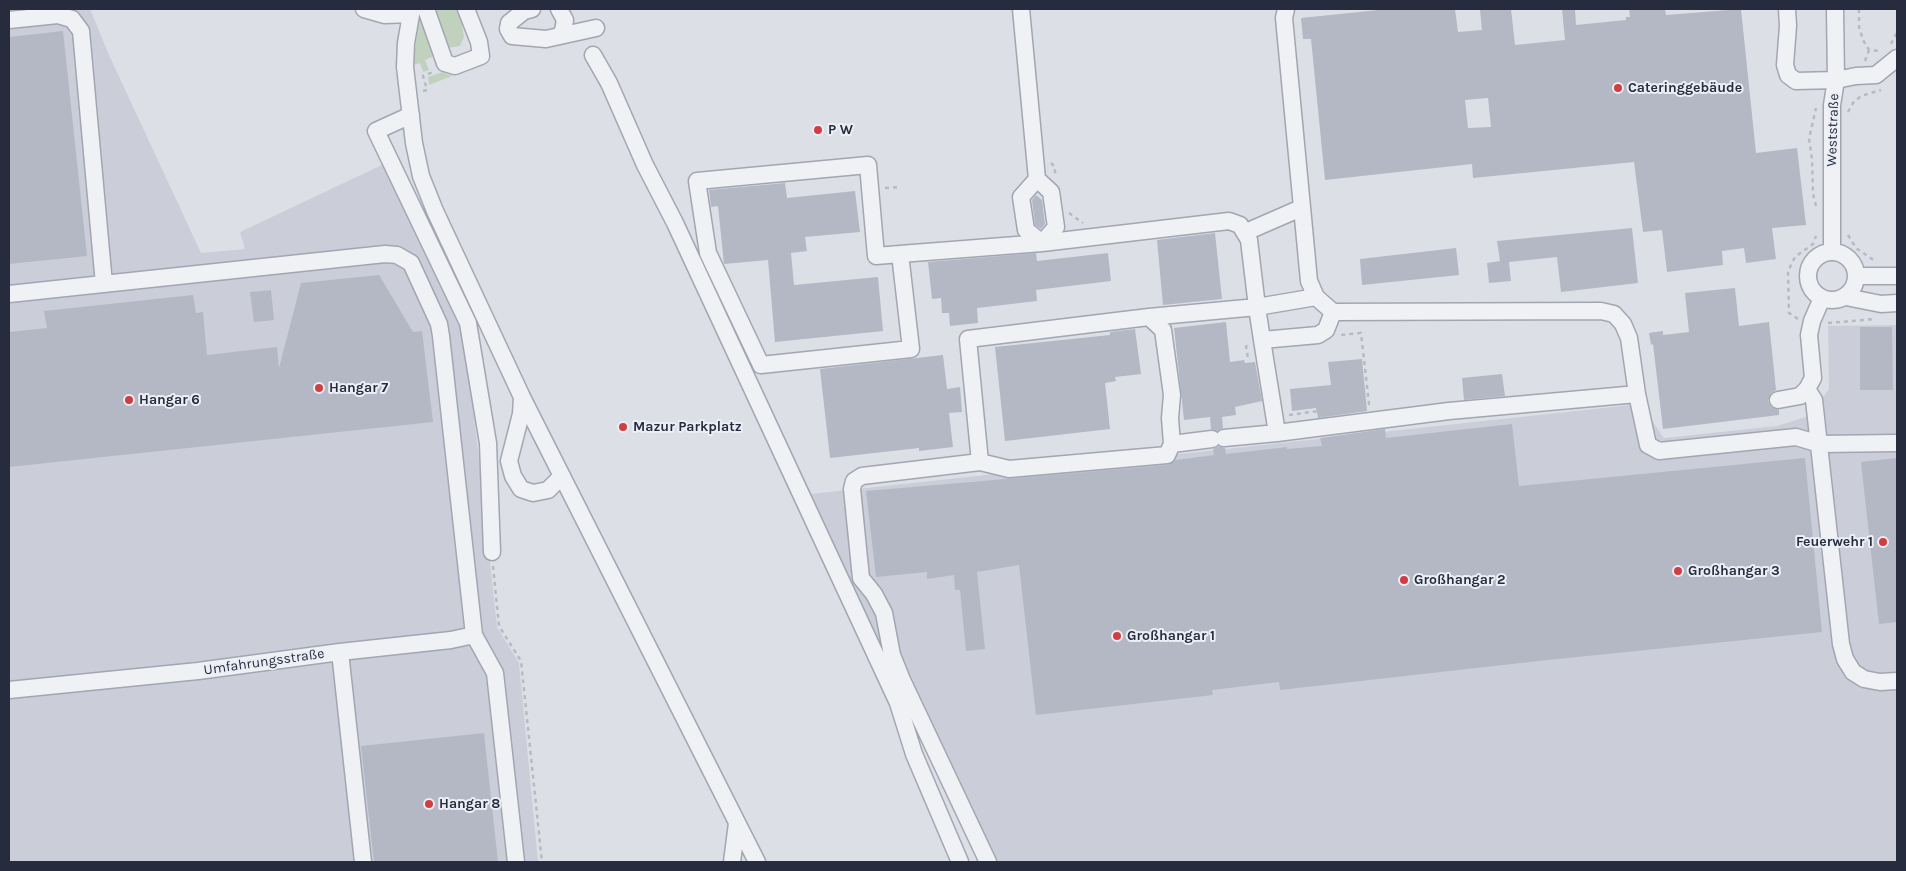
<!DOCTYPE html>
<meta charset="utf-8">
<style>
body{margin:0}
#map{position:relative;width:1906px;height:871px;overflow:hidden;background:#dddfe7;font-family:Karla,sans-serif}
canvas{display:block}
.frame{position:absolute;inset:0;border:10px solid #262c3d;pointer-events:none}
</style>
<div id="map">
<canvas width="1906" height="871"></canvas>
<div class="frame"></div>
</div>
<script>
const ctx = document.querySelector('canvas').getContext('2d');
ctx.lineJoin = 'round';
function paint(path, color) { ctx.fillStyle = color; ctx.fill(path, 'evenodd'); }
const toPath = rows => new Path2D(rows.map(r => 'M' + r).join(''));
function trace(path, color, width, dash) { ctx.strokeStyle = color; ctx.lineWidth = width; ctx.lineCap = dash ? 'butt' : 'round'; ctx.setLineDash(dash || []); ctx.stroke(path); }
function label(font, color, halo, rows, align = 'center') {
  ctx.font = font + ' Karla,sans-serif'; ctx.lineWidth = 4; ctx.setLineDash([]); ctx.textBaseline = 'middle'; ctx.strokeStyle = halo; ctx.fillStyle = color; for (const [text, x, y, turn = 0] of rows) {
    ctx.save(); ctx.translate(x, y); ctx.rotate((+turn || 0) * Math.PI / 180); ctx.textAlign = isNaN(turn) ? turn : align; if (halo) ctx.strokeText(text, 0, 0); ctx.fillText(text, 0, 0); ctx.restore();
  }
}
paint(toPath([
 [9,9,90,9,109,55,201,253,245,249,240,232,384,164,466,341,497,627,519,663,538,862,9,862],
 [1897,325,1897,862,978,862,811,494,1640,404,1664,438,1777,426,1809,416,1808,401,1822,398,1829,389,1828,326]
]), '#cbced9');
paint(toPath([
 [430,9,456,9,460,13,464,37,460,46,447,48],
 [422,18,426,25,423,27,434,56,425,60,429,70,423,72,420,63,413,65,419,20],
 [443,72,452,76,429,85,428,77]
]), '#c0d1bd');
paint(toPath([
 [1388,9,1455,9,1458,32,1482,30,1480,10,1511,9,1515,45,1565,40,1562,9,1575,9,1576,25,1626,20,1626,17,1630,17,1629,9,1665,9,1666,15,1741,9,1756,153,1797,148,1806,225,1772,228,1776,259,1746,263,1744,248,1722,251,1723,265,1667,272,1662,230,1643,232,1634,162,1473,178,1472,164,1325,180,1311,39,1303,39,1301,18],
 [1488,98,1491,127,1468,128,1465,100],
 [63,31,87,256,9,264,9,37],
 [785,183,787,198,855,191,860,232,805,237,807,251,791,253,794,285,878,277,883,331,775,342,768,260,724,264,718,206,711,207,709,190],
 [1036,195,1042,200,1045,224,1041,229,1035,225,1032,200],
 [1632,228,1638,283,1561,292,1557,257,1509,262,1511,281,1489,283,1487,263,1500,261,1497,241],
 [1215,233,1222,299,1163,305,1157,240],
 [1456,248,1459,275,1362,285,1360,259],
 [1036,253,1037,261,1108,253,1111,281,1036,290,1037,301,977,308,978,323,950,326,949,313,942,313,941,298,932,299,928,262],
 [379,275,413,332,422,331,433,422,9,467,9,332,47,328,44,311,193,295,196,313,203,312,207,355,277,347,279,368,301,283],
 [1735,288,1739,326,1769,322,1776,390,1771,393,1768,401,1771,407,1779,410,1779,415,1663,429,1653,344,1651,345,1649,333,1663,331,1663,335,1689,332,1685,293],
 [271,290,274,320,254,322,250,292],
 [1226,322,1230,362,1244,360,1245,363,1255,362,1262,401,1235,407,1236,415,1222,417,1223,428,1217,431,1211,429,1210,417,1184,420,1174,328],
 [1860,327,1892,327,1893,390,1860,390],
 [1135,329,1141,374,1115,377,1116,381,1105,383,1110,429,1005,441,995,347,1110,335,1110,332],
 [943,355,947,389,960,387,962,412,949,413,953,447,919,451,919,448,830,458,820,369],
 [1362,359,1367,411,1318,418,1316,408,1292,411,1290,389,1331,385,1328,362],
 [1502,374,1505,396,1464,400,1462,378],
 [1512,424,1519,486,1805,458,1822,632,1548,660,1280,690,1279,682,1212,690,1213,695,1036,715,1019,565,977,572,985,649,966,651,960,590,955,590,954,575,927,579,927,572,876,577,866,491,1168,465,1176,460,1214,455,1213,449,1219,446,1225,448,1226,454,1287,447,1287,449,1322,446,1320,438,1385,429,1386,438],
 [1897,458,1897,622,1879,624,1861,462],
 [484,733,498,862,374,862,361,746]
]), '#b4b8c4');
const minor = toPath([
 [364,9,385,15,411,14],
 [412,9,406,43,405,67,414,143,421,176,435,211,522,397,757,862],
 [426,9,445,63,455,66,481,56,479,42,466,9],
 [532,9,524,11,509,23,508,29,512,36,546,39,596,28],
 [1021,9,1037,179,1051,192,1056,227,1042,243,1026,230,1021,197,1037,179],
 [1286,9,1284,18,1309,281,1316,297,1333,312,1601,311,1614,314,1623,324,1629,338,1637,394,1648,445,1659,451,1796,437,1820,444,1897,443],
 [1787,9,1788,26,1785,65,1788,75,1796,81,1836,80,1856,76,1876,75,1897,58],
 [9,20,58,15,72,19,81,31,104,284],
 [559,36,563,31,565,20,559,9],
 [593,55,609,83,645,165,675,223,898,703,914,754,960,862],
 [411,115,376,131,468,323,488,443,492,552],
 [1246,232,1301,208],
 [1832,251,1832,105,1836,80,1835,9],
 '1808 276a24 24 0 1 1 48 0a24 24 0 1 1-48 0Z',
 [900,254,876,256,868,165,697,181,708,253,761,365,911,349,900,254,1042,243,1229,221,1240,225,1249,240,1257,307,1149,317],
 [1857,276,1897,276],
 [9,294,385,254,397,255,411,263,439,324,441,336,474,635,451,640,340,652],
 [1316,297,1257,307,1262,340,1318,335,1326,330,1333,312],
 [1846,297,1881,304,1897,303],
 [1262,340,1277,433,1449,411,1637,394],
 [1807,389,1814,400,1841,644,1845,659,1853,672,1864,679,1880,682,1897,681],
 [522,397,521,414,509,461,513,476,521,489,533,493,548,490,562,476],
 [1778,400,1800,396,1807,389,1813,378,1809,335,1812,321,1822,298],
 [1224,438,1277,433],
 [980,462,968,339,1149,317,1163,330,1172,395,1170,418,1172,444,1212,439],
 [474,635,495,673,516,862],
 [9,690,198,671,340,652,363,862],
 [732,862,737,823],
 [988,862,902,680,892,655,884,613,874,594,861,578,852,489,854,481,862,476,980,462,1009,469,1167,455,1172,444]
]);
trace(minor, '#a2a6b1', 19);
trace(toPath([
 [1859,9,1859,27,1863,40,1869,50,1881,51],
 [1891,44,1897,32],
 [1865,61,1869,50],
 [423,91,427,90,423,76,433,72],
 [1848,112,1853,103,1861,96,1881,90],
 [1051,163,1055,167,1055,176],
 [885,188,901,187],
 [1816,206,1813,194,1812,159,1809,139,1816,108],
 [1069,213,1083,223],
 [1848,235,1856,248,1875,261],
 [1798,319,1789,313,1788,271,1795,257,1813,244,1816,236],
 [1828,323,1875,319],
 [1246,345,1248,359,1250,359],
 [1289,415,1369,404,1361,333,1340,335],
 [493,566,499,626,521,661,542,862]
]), '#b7bac1', 2.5, [4, 4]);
trace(minor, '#eff1f5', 16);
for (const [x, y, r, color] of [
 [1618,88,5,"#d03e42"],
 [818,130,5,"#d03e42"],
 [319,388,5,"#d03e42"],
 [129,400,5,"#d03e42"],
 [623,427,5,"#d03e42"],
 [1883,542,5,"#d03e42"],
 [1678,571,5,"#d03e42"],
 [1404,580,5,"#d03e42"],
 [1117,636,5,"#d03e42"],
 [429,804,5,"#d03e42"]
]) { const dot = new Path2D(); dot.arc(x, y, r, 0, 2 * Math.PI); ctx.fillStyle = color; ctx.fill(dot); trace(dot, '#eceef5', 2); }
label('bold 14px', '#262c3d', '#eceef5', [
 ["Cateringgebäude",1628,88],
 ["P W",828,130],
 ["Hangar 7",329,388],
 ["Hangar 6",139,400],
 ["Mazur Parkplatz",633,427],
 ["Feuerwehr 1",1873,542,"right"],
 ["Großhangar 3",1688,571],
 ["Großhangar 2",1414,580],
 ["Großhangar 1",1127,636],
 ["Hangar 8",439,804]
], 'left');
label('14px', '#262c3d', '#eceef5', [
 ["Weststraße",1833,130,-88],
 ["Umfahrungsstraße",264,662,-8]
]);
</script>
